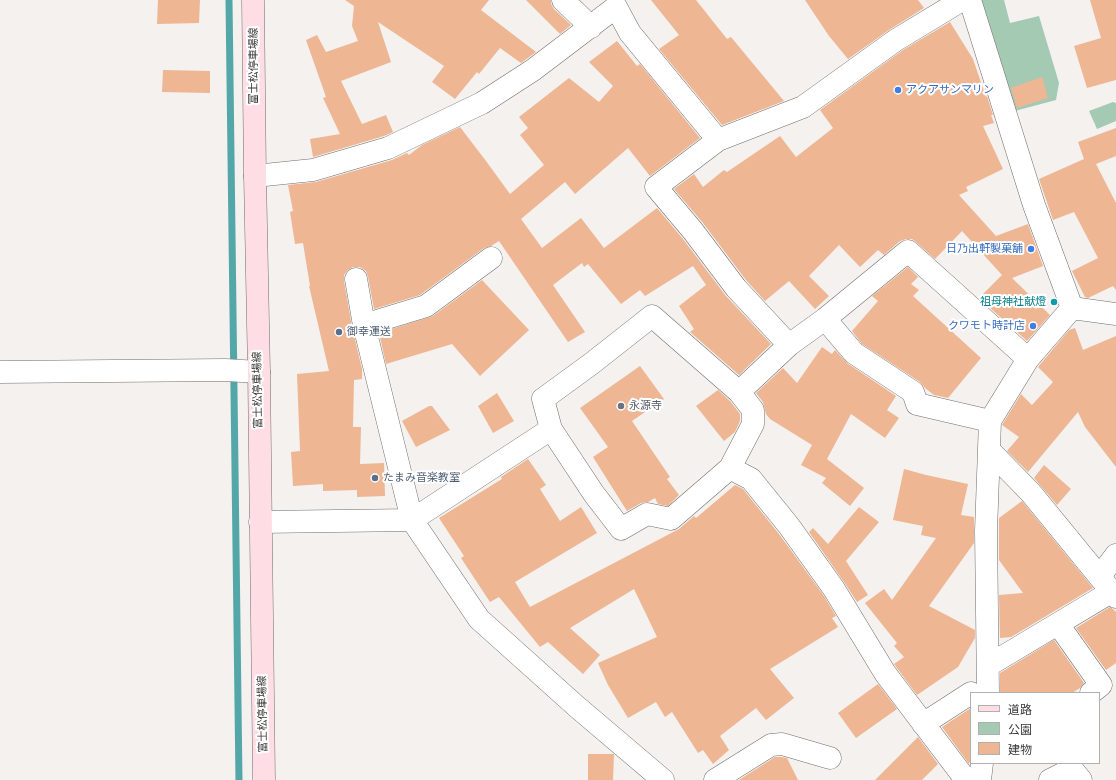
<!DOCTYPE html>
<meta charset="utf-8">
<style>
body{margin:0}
#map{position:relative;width:1116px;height:780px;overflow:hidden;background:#f4f1ef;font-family:Arial,"Noto Sans JP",sans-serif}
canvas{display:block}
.legend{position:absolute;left:970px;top:692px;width:130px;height:72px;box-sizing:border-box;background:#fff;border:1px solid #b0b0af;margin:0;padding:5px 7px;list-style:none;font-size:12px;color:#3a3938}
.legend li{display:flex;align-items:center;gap:8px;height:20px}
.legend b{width:20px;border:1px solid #b0b0af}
</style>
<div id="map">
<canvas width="1116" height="780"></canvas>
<ul class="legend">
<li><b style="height:5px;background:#fedde4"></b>道路</li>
<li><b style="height:11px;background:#a4cab4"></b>公園</li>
<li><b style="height:11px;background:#eeb693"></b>建物</li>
</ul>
</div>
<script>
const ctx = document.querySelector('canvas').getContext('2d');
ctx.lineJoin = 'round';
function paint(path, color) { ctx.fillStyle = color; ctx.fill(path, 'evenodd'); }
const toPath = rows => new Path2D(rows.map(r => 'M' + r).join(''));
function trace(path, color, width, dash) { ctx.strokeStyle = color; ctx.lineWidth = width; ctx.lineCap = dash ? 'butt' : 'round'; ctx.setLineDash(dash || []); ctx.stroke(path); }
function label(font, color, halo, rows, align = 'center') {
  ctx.font = font + ' Arial,"Noto Sans JP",sans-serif'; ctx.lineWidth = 4; ctx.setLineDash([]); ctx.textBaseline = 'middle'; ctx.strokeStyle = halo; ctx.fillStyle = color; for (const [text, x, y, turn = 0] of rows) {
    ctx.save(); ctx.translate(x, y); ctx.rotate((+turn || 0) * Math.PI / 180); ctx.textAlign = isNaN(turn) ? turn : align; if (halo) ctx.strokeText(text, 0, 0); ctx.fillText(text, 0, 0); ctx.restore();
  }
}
paint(toPath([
 [977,0,1004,0,1010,23,1039,16,1059,83,1056,100,1011,112],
 [1113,102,1116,103,1116,121,1097,129,1089,111]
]), '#a4cab4');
trace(toPath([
 [229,0,239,780]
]), '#54a7a9', 7);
paint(toPath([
 [158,0,200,0,199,23,157,24],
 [345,0,489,0,481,10,536,52,521,63,500,48,479,74,477,72,455,99,432,82,444,66,378,22,391,62,341,81,362,124,386,115,393,132,384,136,313,157,310,139,340,134,323,98,326,97,306,40,317,35,326,52,358,41,352,26,354,6],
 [526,0,551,0,551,4,554,9,571,25,560,34],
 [651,0,696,0,727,39,731,37,784,101,722,125,659,49,679,35],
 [805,0,918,0,924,8,889,30,848,59,829,36],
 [1090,0,1116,0,1116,80,1087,88,1074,46,1101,38],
 [950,22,973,59,986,97,987,96,993,115,991,115,994,123,983,126,1003,169,966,187,968,191,959,195,996,236,1028,224,1043,266,1012,278,1050,315,1027,341,979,298,1002,275,962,231,935,259,916,242,912,239,906,239,900,241,884,255,878,250,860,267,839,245,809,276,829,296,815,309,789,281,765,301,746,280,703,223,674,189,694,174,703,187,724,170,727,172,780,136,796,157,833,128,820,110,903,50],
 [617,41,637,66,640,64,700,138,650,176,628,148,575,194,565,182,521,219,542,248,581,218,604,248,657,208,683,239,726,296,771,344,739,375,690,332,694,329,679,306,706,285,693,266,645,296,640,290,621,304,588,264,584,267,582,263,553,285,585,332,568,342,499,241,491,246,484,248,420,295,374,309,368,277,366,271,360,267,353,267,348,270,344,275,344,281,352,327,362,369,362,379,354,380,353,427,361,427,360,464,384,463,385,496,357,497,357,490,323,491,323,484,293,486,291,452,300,451,297,374,329,371,309,286,310,286,303,243,295,244,290,212,293,211,288,185,316,182,392,160,407,153,409,155,422,145,460,127,486,161,510,194,544,165,520,135,528,128,519,117,569,78,599,102,613,86,589,62],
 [163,70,210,71,210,93,162,92],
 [1042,77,1048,98,1017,108,1011,88],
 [1116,128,1116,156,1096,164,1116,203,1116,290,1113,286,1088,298,1085,297,1072,271,1098,258,1074,212,1053,220,1039,179,1084,159,1078,142],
 [908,267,918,277,911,284,919,290,913,296,981,358,948,398,934,395,925,388,920,382,862,344,852,331,878,301,872,296],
 [482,280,529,330,480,376,452,344,386,364,379,333,433,316],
 [1075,328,1083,350,1116,336,1116,467,1085,427,1078,412,1028,472,1007,451,1019,437,1002,425,1021,394,1032,405,1053,382,1038,367,1069,330],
 [822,347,832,354,835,350,847,363,896,396,887,410,899,418,885,438,851,414,827,459,864,488,850,506,822,483,826,478,801,465,812,445,770,419,766,414,763,402,756,393,783,368,797,383],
 [640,366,664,399,632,421,670,477,667,479,679,495,668,506,658,504,655,498,648,502,641,503,627,511,593,457,608,447,580,408],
 [718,390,730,401,740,414,740,421,735,432,724,441,696,406],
 [497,393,514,421,493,433,478,406],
 [429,406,432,406,450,430,416,447,402,421],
 [528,459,546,485,540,489,560,521,581,507,597,533,515,582,530,607,679,529,694,516,696,518,735,485,743,489,779,534,824,596,836,616,832,618,838,627,770,669,794,698,766,720,756,708,720,736,729,750,713,764,703,750,698,753,672,712,665,717,656,702,628,718,608,685,598,663,657,637,634,589,570,628,600,655,583,674,548,642,540,647,499,597,490,602,461,558,464,556,439,518,502,479,501,477],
 [1044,465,1071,489,1057,505,1034,478],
 [904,469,926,475,968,484,961,515,974,517,974,543,929,606,975,630,975,638,958,667,917,695,894,664,904,657,894,646,897,643,865,603,884,589,892,600,936,538,921,535,923,526,893,520],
 [1022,501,1093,588,1011,637,1000,638,999,595,1023,593,999,560,999,518],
 [859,507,879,522,846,561,868,595,857,602,844,582,809,532,813,528,828,544],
 [1110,607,1113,609,1116,612,1116,663,1106,670,1076,628],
 [1054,640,1084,683,1080,688,1072,693,1000,693,1000,673],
 [878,684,897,709,856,738,838,713],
 [971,708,971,758,969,764,942,727],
 [918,737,938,764,922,780,875,780],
 [588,754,614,754,613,780,588,780],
 [775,757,781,757,787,758,798,780,739,780]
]), '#eeb693');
const street = toPath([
 [563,0,591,27],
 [962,0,896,40,803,107,718,140,656,187,693,231,736,288,789,345,739,392,753,410,753,424,730,468,751,479,789,526,834,589,885,673,966,780],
 [970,0,1034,205,1072,308,1116,314],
 [255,176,313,170,388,148,482,103,533,70,616,7,630,33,718,140],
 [356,279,364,325,412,520,551,429],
 [825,319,854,353,913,392,917,404,990,421],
 [364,325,426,306,491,258],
 [789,345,825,319,908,251,1028,359],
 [0,372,225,370,259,372],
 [989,450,1031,493,1116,597],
 [730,468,671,519,647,514,621,529,594,494,551,429,543,399,591,364,652,316,739,392],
 [260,522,412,520,479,619,576,706,663,780],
 [1100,576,1116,555],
 [1058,624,1101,685,1091,693],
 [989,665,1111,592],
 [988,693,986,531,990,421,1028,359,1072,308],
 [923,724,971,693],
 [715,780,771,745,782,744,830,758],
 [980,780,982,763],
 [1050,780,1072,769,1081,780]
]);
const secondary = toPath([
 [253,0,255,176,259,372,264,780]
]);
trace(street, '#706e6c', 23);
trace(secondary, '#706e6c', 23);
trace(street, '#fff', 22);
trace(secondary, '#fedde4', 22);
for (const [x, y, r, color] of [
 [898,90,4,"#3f7fe0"],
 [1031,249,4,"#3f7fe0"],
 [1054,302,4,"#0f9aa8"],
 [1033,326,4,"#3f7fe0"],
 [339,332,4,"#5c6f8a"],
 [621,406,4,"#6b7280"],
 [375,478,4,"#5c6f8a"]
]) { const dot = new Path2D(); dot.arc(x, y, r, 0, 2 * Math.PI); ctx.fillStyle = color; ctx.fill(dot); trace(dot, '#fff', 1.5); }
label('11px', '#3a3938', '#fff', [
 ["富士松停車場線",254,66,-90],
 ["富士松停車場線",258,390,-91],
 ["富士松停車場線",263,714,-91]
]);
label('11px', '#366cbe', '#fff', [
 ["アクアサンマリン",906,90,"left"],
 ["日乃出軒製菓舗",1023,249],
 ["クワモト時計店",1025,326]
], 'right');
label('11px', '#0d838f', '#fff', [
 ["祖母神社献燈",1046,302]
], 'right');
label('11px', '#4e5e75', '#fff', [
 ["御幸運送",347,332],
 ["たまみ音楽教室",383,478]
], 'left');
label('11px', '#5b616d', '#fff', [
 ["永源寺",629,406]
], 'left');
</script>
